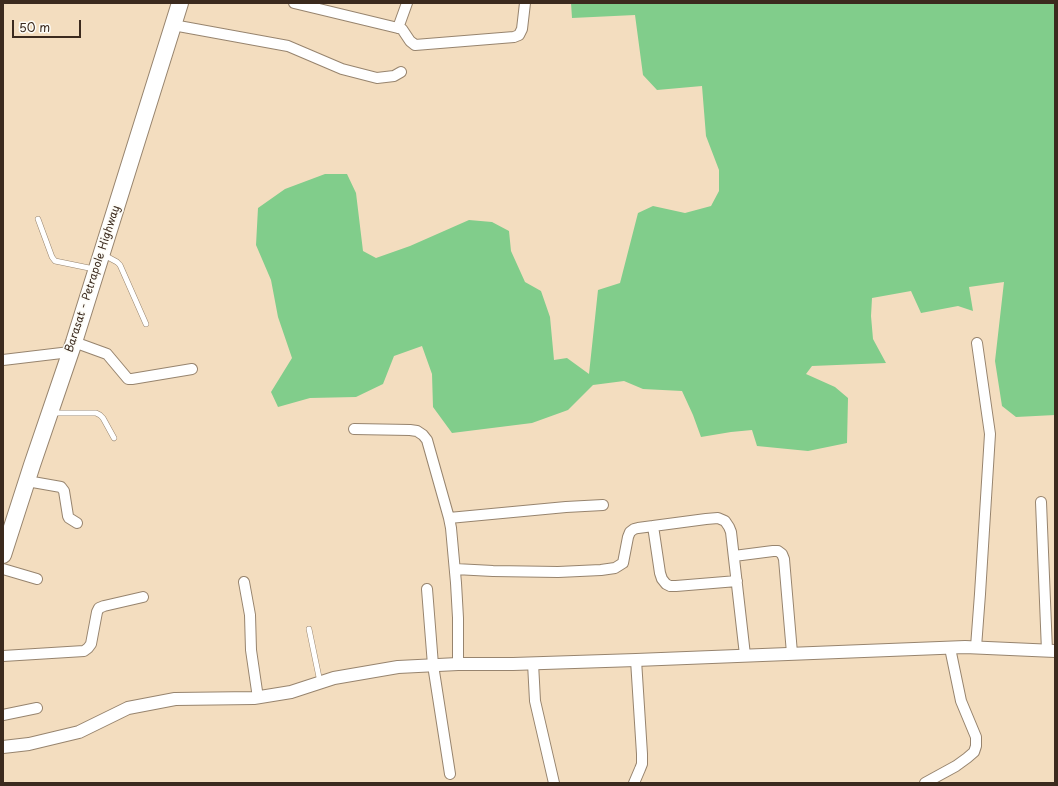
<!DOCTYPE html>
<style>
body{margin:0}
#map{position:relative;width:1058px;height:786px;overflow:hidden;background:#f3ddbf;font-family:"Playpen Sans",sans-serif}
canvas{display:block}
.frame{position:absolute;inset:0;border:4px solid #3b2a1e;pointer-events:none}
.scale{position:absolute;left:12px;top:20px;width:69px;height:18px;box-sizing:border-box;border:2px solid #3b2a1e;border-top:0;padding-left:5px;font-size:12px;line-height:14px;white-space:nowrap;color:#3b2a1e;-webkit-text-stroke:3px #fdfcf7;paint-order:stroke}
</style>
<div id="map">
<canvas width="1058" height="786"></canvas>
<div class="frame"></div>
<div class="scale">50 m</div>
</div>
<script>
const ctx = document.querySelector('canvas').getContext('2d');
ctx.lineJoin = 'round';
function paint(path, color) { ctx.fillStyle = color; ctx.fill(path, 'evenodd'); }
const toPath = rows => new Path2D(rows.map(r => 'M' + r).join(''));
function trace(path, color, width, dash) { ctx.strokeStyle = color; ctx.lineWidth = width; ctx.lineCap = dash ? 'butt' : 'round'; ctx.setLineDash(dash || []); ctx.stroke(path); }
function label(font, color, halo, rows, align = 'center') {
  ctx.font = font + ' "Playpen Sans",sans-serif'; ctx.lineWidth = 3.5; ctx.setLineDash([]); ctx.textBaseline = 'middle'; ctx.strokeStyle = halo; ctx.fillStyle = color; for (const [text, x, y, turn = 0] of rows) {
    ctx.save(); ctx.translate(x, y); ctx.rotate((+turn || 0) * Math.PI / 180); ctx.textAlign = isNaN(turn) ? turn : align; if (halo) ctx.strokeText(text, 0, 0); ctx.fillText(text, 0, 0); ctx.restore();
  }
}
paint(toPath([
 [571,3,1055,3,1055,415,1016,417,1002,406,995,361,1004,282,969,287,973,311,958,306,921,313,911,291,872,298,871,316,873,339,886,363,812,366,806,374,835,387,848,398,847,443,808,451,757,446,752,430,731,432,701,437,693,415,682,391,643,389,624,381,593,385,568,410,532,423,452,433,433,407,432,374,422,346,394,356,383,384,356,397,310,398,278,407,271,392,292,358,278,317,271,280,256,245,258,208,285,189,325,174,347,174,356,193,363,251,376,258,410,246,469,220,492,222,509,231,511,251,525,282,541,291,550,317,554,360,567,358,589,374,598,290,620,283,638,213,653,206,685,213,711,206,719,191,719,170,706,136,702,86,657,90,643,75,635,15,572,18]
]), '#81cd8b');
const service = toPath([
 [38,219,52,257,55,261,60,262,94,269],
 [104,255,117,262,120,265,146,324],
 [52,413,96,413,100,415,103,418,114,438],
 [309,629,320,682]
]);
const minor = toPath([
 [294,3,398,28,402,29,410,41,415,45,514,37,519,35,522,29,525,3],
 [173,25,288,46,342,69,377,78,394,76,401,72],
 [398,28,407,3],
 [74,342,107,354,128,379,132,379,192,369],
 [3,360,70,352],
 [354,429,410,430,417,431,423,435,427,440,449,518,451,528,456,583,458,618,458,664],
 [27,481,61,487,64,491,68,516,69,518,77,523],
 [1041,502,1047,651],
 [449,518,566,507,603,505],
 [653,526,660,573,662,579,666,584,670,586,676,586,737,581],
 [734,556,773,551,778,551,782,554,784,559,792,653],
 [3,569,37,579],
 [455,569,493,571,558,572,601,570,615,568,623,563,628,537,630,532,634,529,638,528,706,519,718,518,725,521,729,527,731,532,745,655],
 [244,582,250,615,251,650,258,698],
 [427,589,433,665,450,774],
 [976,647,980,594,990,434,977,343],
 [3,656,84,651,88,648,91,644,97,612,99,608,104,606,143,597],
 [533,663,535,701,554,783],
 [3,715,37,708],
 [634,783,640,769,642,764,642,754,636,660],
 [925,783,956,766,967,758,974,752,976,746,976,737,961,701,950,648]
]);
const tertiary = toPath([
 [3,747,29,744,79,732,128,708,175,699,254,698,291,692,334,678,398,667,458,664,513,664,636,660,965,647,1055,651]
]);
const trunk = toPath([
 [3,555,32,465,74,342,180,3]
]);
trace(service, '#97846e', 6);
trace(minor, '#97846e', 12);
trace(tertiary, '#97846e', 14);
trace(trunk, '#97846e', 18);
trace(service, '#fff', 5);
trace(minor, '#fff', 10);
trace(tertiary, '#fff', 12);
trace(trunk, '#fff', 16);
label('11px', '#3b2a1e', '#fdfcf7', [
 ["Barasat - Petrapole Highway",93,279,-72]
]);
</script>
